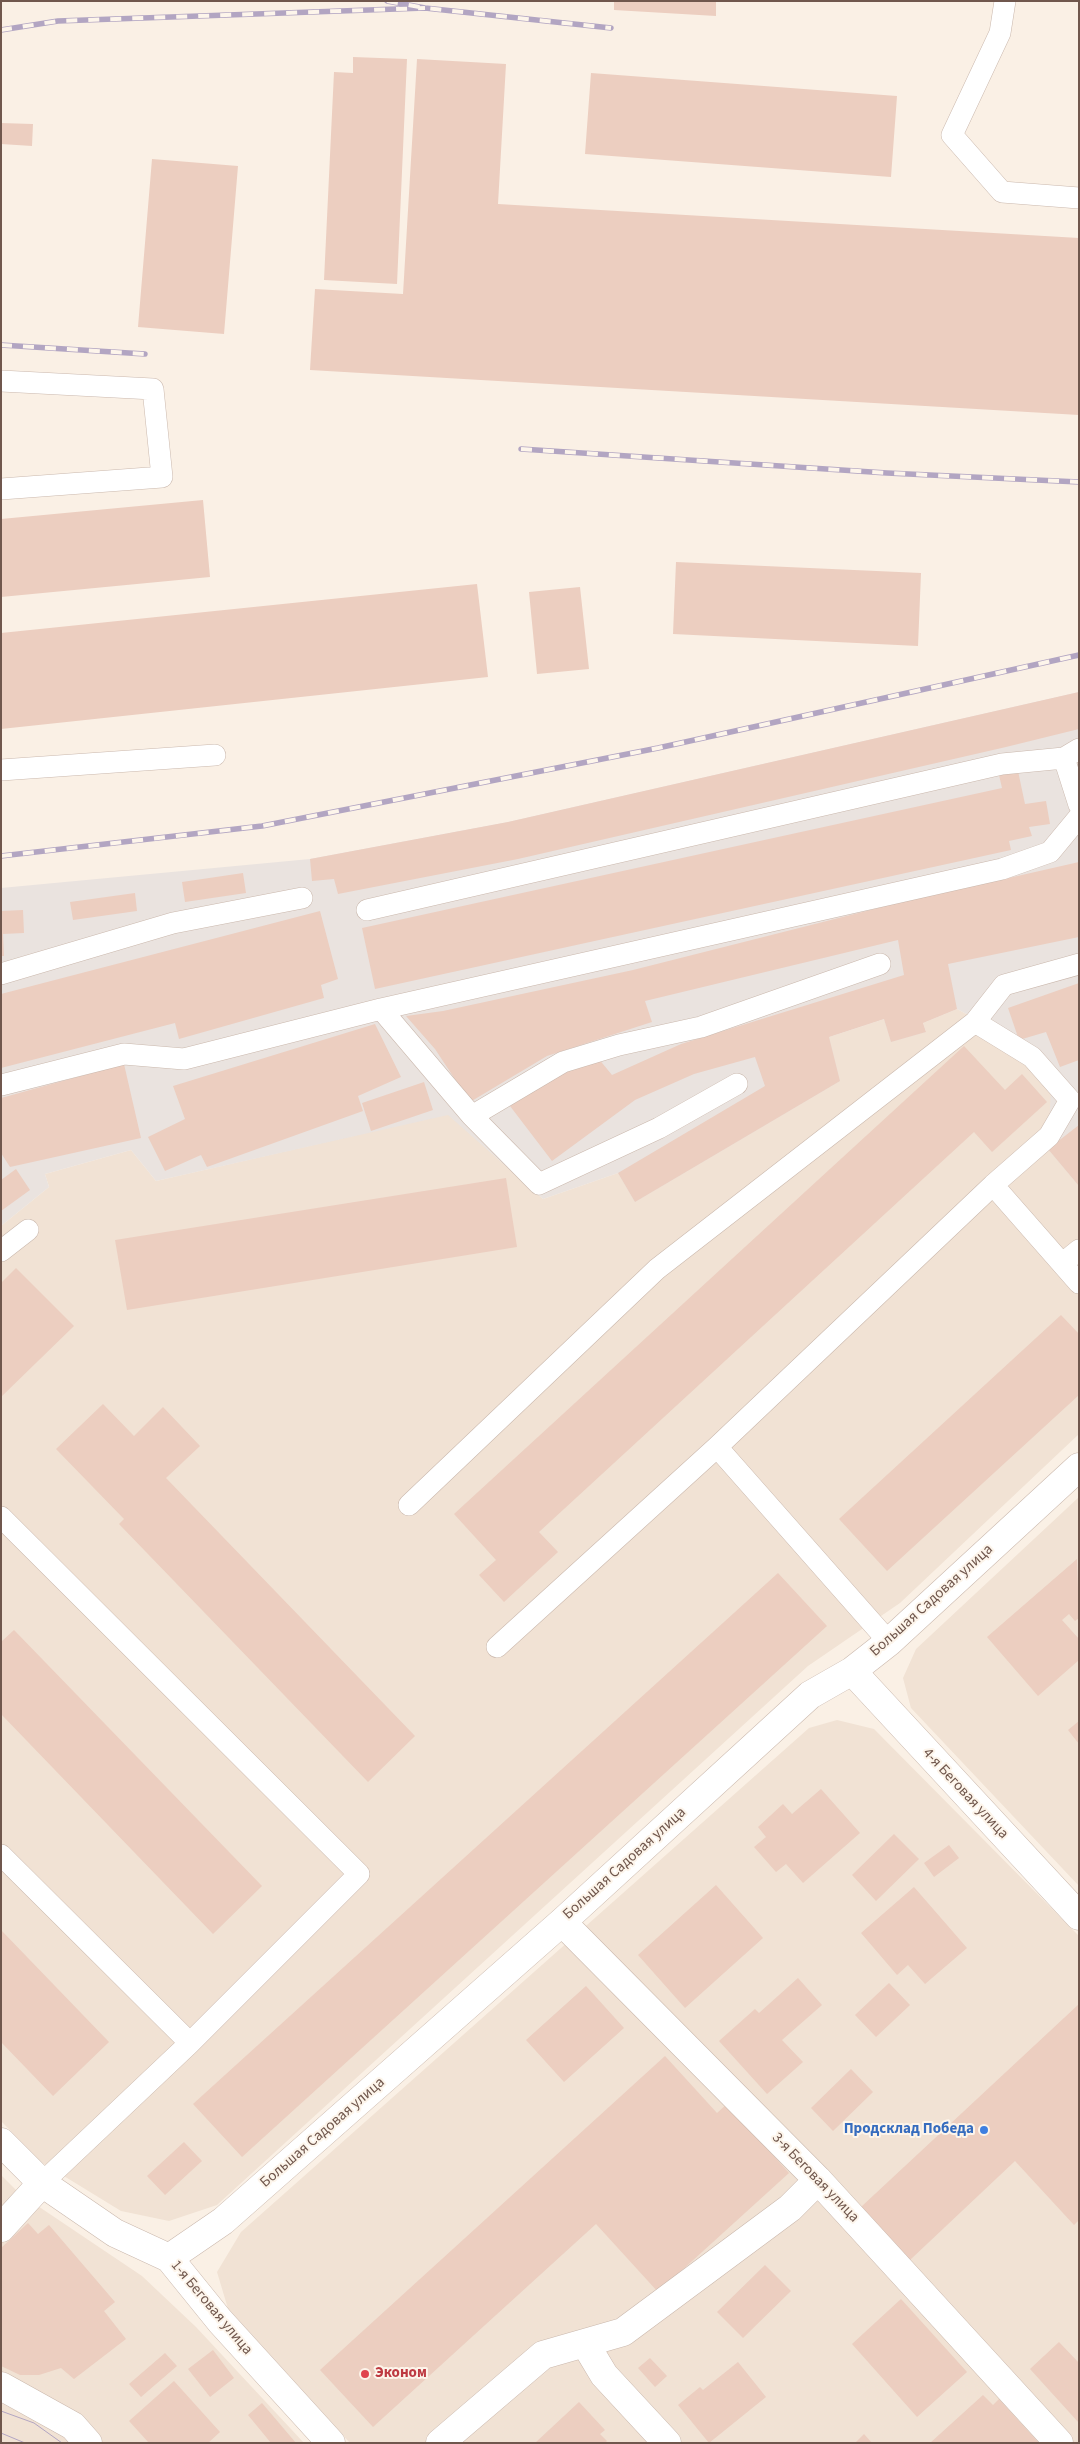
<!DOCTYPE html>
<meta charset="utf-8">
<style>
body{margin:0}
#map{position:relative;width:1080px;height:2444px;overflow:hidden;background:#faf0e5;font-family:"Source Sans 3",sans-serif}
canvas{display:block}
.frame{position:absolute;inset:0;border:2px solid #70574d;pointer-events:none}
</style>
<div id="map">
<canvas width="1080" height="2444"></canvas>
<div class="frame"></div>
</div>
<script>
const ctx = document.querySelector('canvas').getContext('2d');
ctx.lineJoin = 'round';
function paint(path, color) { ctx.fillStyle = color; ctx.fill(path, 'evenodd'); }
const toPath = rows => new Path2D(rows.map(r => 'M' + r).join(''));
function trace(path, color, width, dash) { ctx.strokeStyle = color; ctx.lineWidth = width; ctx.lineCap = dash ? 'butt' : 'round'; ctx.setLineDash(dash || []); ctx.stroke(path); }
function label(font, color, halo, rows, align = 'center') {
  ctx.font = font + ' "Source Sans 3",sans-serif'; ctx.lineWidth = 4; ctx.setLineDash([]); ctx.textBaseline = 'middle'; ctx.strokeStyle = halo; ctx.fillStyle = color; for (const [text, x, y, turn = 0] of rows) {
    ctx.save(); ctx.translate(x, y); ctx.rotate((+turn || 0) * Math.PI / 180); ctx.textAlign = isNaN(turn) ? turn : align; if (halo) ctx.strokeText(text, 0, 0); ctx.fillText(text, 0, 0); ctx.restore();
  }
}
paint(toPath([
 [957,1009,1010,1037,1053,1068,1079,1186,1079,1434,900,1603,808,1666,217,2205,169,2221,121,2211,41,2162,1,2121,1,1226,49,1187,45,1174,131,1150,156,1181,448,1114,543,1199,618,1173,829,1037,884,1019,926,1032,923,1023],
 [1079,1497,1079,1886,911,1708,903,1678,916,1649],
 [837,1720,874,1729,1079,1936,1079,2443,350,2443,229,2312,217,2272,241,2232,809,1728],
 [1,2175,20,2194,142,2276,196,2327,304,2443,1,2443]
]), '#f1e2d4');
paint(toPath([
 [1079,692,1079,1186,1048,1149,1052,1068,1010,1037,957,1009,923,1023,926,1032,891,1042,884,1019,829,1037,840,1081,635,1202,618,1173,543,1199,448,1115,156,1181,131,1150,45,1174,49,1187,1,1226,1,888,310,859,508,822]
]), '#eae3df');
paint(toPath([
 [614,1,716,1,716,16,614,10],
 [353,57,407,59,397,284,324,280,334,72,353,73],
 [417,59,506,64,498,204,1079,238,1079,415,310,370,315,289,403,294],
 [591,73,897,96,891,177,585,154],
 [1,123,33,124,32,146,1,144],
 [152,159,238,166,224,334,138,327],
 [203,500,210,577,1,597,1,519],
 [676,562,921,573,918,646,673,634],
 [477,584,488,677,1,729,1,633],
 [580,587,589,669,537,674,529,592],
 [1079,692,1079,729,1006,747,518,859,338,894,334,879,312,881,310,859,508,822],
 [1018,771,1025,804,1046,801,1050,824,1029,827,1032,836,1009,841,1011,850,375,989,362,928,1002,788,999,775],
 [1079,862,1079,937,948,964,957,1009,923,1023,926,1032,891,1042,884,1019,829,1037,840,1081,635,1202,618,1173,765,1086,755,1057,694,1074,635,1100,552,1161,510,1106,556,1077,598,1058,612,1075,681,1044,904,975,898,940,645,1001,652,1022,547,1056,470,1102,435,1049,406,1016,443,1011,633,970,890,905],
 [243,873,246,893,185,902,182,882],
 [135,893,137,911,73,920,70,902],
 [23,910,24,933,3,934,4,956,1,956,1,911],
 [320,911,338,979,321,985,324,998,179,1039,175,1023,1,1068,1,994],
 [1079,983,1079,1060,1060,1067,1046,1032,1019,1040,1008,1008],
 [375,1024,401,1077,358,1096,363,1111,207,1167,201,1155,165,1171,148,1137,185,1119,173,1086],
 [964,1046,1005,1090,1022,1074,1047,1102,992,1152,974,1132,539,1532,558,1552,504,1602,479,1575,496,1560,454,1514],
 [124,1064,141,1138,10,1167,1,1153,1,1098],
 [424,1082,433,1110,371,1131,362,1103],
 [1079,1125,1079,1186,1048,1149],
 [16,1169,30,1190,1,1211,1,1180],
 [506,1178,517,1247,127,1310,115,1240],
 [16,1268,74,1326,1,1397,1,1283],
 [1061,1315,1079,1334,1079,1395,887,1571,839,1519],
 [103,1404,134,1436,163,1407,200,1446,166,1478,415,1736,368,1782,119,1524,124,1519,56,1449],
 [1077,1559,1079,1618,1075,1621,1069,1614,1062,1620,1079,1639,1079,1660,1038,1696,987,1637],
 [778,1573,827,1626,242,2157,193,2104],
 [14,1630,262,1886,213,1934,1,1714,1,1642],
 [1079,1721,1079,1744,1068,1730],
 [821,1789,860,1833,803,1883,786,1864,776,1872,754,1847,766,1837,758,1827,783,1804,792,1814],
 [894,1834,919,1859,876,1901,852,1875],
 [949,1845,959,1858,934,1877,924,1863],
 [716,1885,763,1938,685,2008,638,1955],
 [914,1887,967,1948,925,1984,908,1965,897,1975,861,1933],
 [1,1930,109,2042,53,2096,1,2042],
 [798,1978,822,2005,782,2040,803,2062,767,2094,719,2041,755,2009,759,2013],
 [889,1983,910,2005,876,2037,855,2015],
 [586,1986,624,2028,564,2082,526,2040],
 [1079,2004,1079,2220,1074,2225,1015,2161,910,2260,861,2207],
 [665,2056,717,2113,727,2104,789,2173,658,2292,596,2224,373,2427,320,2370],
 [851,2069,873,2092,833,2131,811,2108],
 [184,2142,202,2161,165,2195,147,2176],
 [28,2223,38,2234,49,2225,115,2302,104,2311,126,2339,74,2379,61,2368,39,2375,20,2375,1,2366,1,2248],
 [765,2265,791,2291,743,2338,717,2312],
 [901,2299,967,2372,917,2417,852,2344],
 [1059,2342,1079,2363,1079,2423,1030,2369],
 [213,2350,234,2378,210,2397,188,2369],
 [165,2353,177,2366,141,2397,129,2384],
 [650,2358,667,2376,655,2387,638,2368],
 [738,2362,766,2397,709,2443,678,2405,700,2387,703,2390],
 [174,2381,220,2432,208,2443,149,2443,129,2421],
 [983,2395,993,2405,999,2399,1039,2443,930,2443],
 [579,2402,605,2430,600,2434,607,2441,605,2443,535,2443],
 [262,2403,296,2443,271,2443,248,2415],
 [864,2434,872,2443,855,2443]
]), '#eccec0');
const lane = toPath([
 [1005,1,1000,33,952,135,1002,192,1079,198],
 [1,381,153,389,162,477,1,489],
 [1064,758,1079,805],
 [1,770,215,755],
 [367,910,1002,764,1064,758,1079,749],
 [1,974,173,923,302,898],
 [381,1009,472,1116,563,1062,619,1045,701,1027,880,964],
 [1,1085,124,1054,184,1059,381,1009,1002,869,1050,852,1079,817],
 [472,1116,539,1184,659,1128,737,1084],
 [993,1185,1079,1283],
 [1,1251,28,1230],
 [1063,1263,1079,1250],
 [717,1447,889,1642],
 [409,1505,657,1269,975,1022,1004,985,1079,964],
 [1,1517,359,1874,190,2043,42,2183],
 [497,1647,717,1447,993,1185,1049,1136,1070,1100,1032,1057,975,1022],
 [1,1855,190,2043]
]);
const street = toPath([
 [852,1671,1079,1916],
 [562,1922,818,2180,1059,2443],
 [1,2142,42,2183,115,2233,169,2258,220,2321,331,2443],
 [1,2228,42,2183],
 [169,2258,223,2221,562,1922,810,1695,852,1671,889,1642,1079,1467],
 [586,2345,604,2375,667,2443],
 [1,2386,73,2426,88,2443],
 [440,2443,543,2355,623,2332,790,2208,818,2180]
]);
trace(lane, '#cab8ad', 22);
trace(street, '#cab8ad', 29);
trace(lane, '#fff', 21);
trace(street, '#fff', 28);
trace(toPath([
 [1,2411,34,2423,62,2443],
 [1,2433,25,2443]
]), '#b2a5c2', 1);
const rail = toPath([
 [387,1,425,8,611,28],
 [1,30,58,21,425,8],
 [1,345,145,354],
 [521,449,887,473,1079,482],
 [1,856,262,826,658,748,1079,655]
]);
trace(rail, '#b2a5c2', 5.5);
trace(rail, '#fdf5eb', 4, [11]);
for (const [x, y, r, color] of [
 [984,2130,5,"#3f7fe0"],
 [365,2374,5,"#e0444e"]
]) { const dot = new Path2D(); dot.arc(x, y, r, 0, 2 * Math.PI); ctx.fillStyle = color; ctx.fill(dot); trace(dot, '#fdf5eb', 2); }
label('15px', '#70574d', '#fdf5eb', [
 ["Большая Садовая улица",932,1601,-42],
 ["4-я Беговая улица",965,1794,47],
 ["Большая Садовая улица",625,1864,-42],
 ["Большая Садовая улица",323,2133,-41],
 ["3-я Беговая улица",815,2178,46],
 ["1-я Беговая улица",211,2308,50]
]);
label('bold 15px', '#366cbe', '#fdf5eb', [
 ["Продсклад Победа",974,2130]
], 'right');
label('bold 15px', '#be3a42', '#fdf5eb', [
 ["Эконом",375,2374]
], 'left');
</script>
